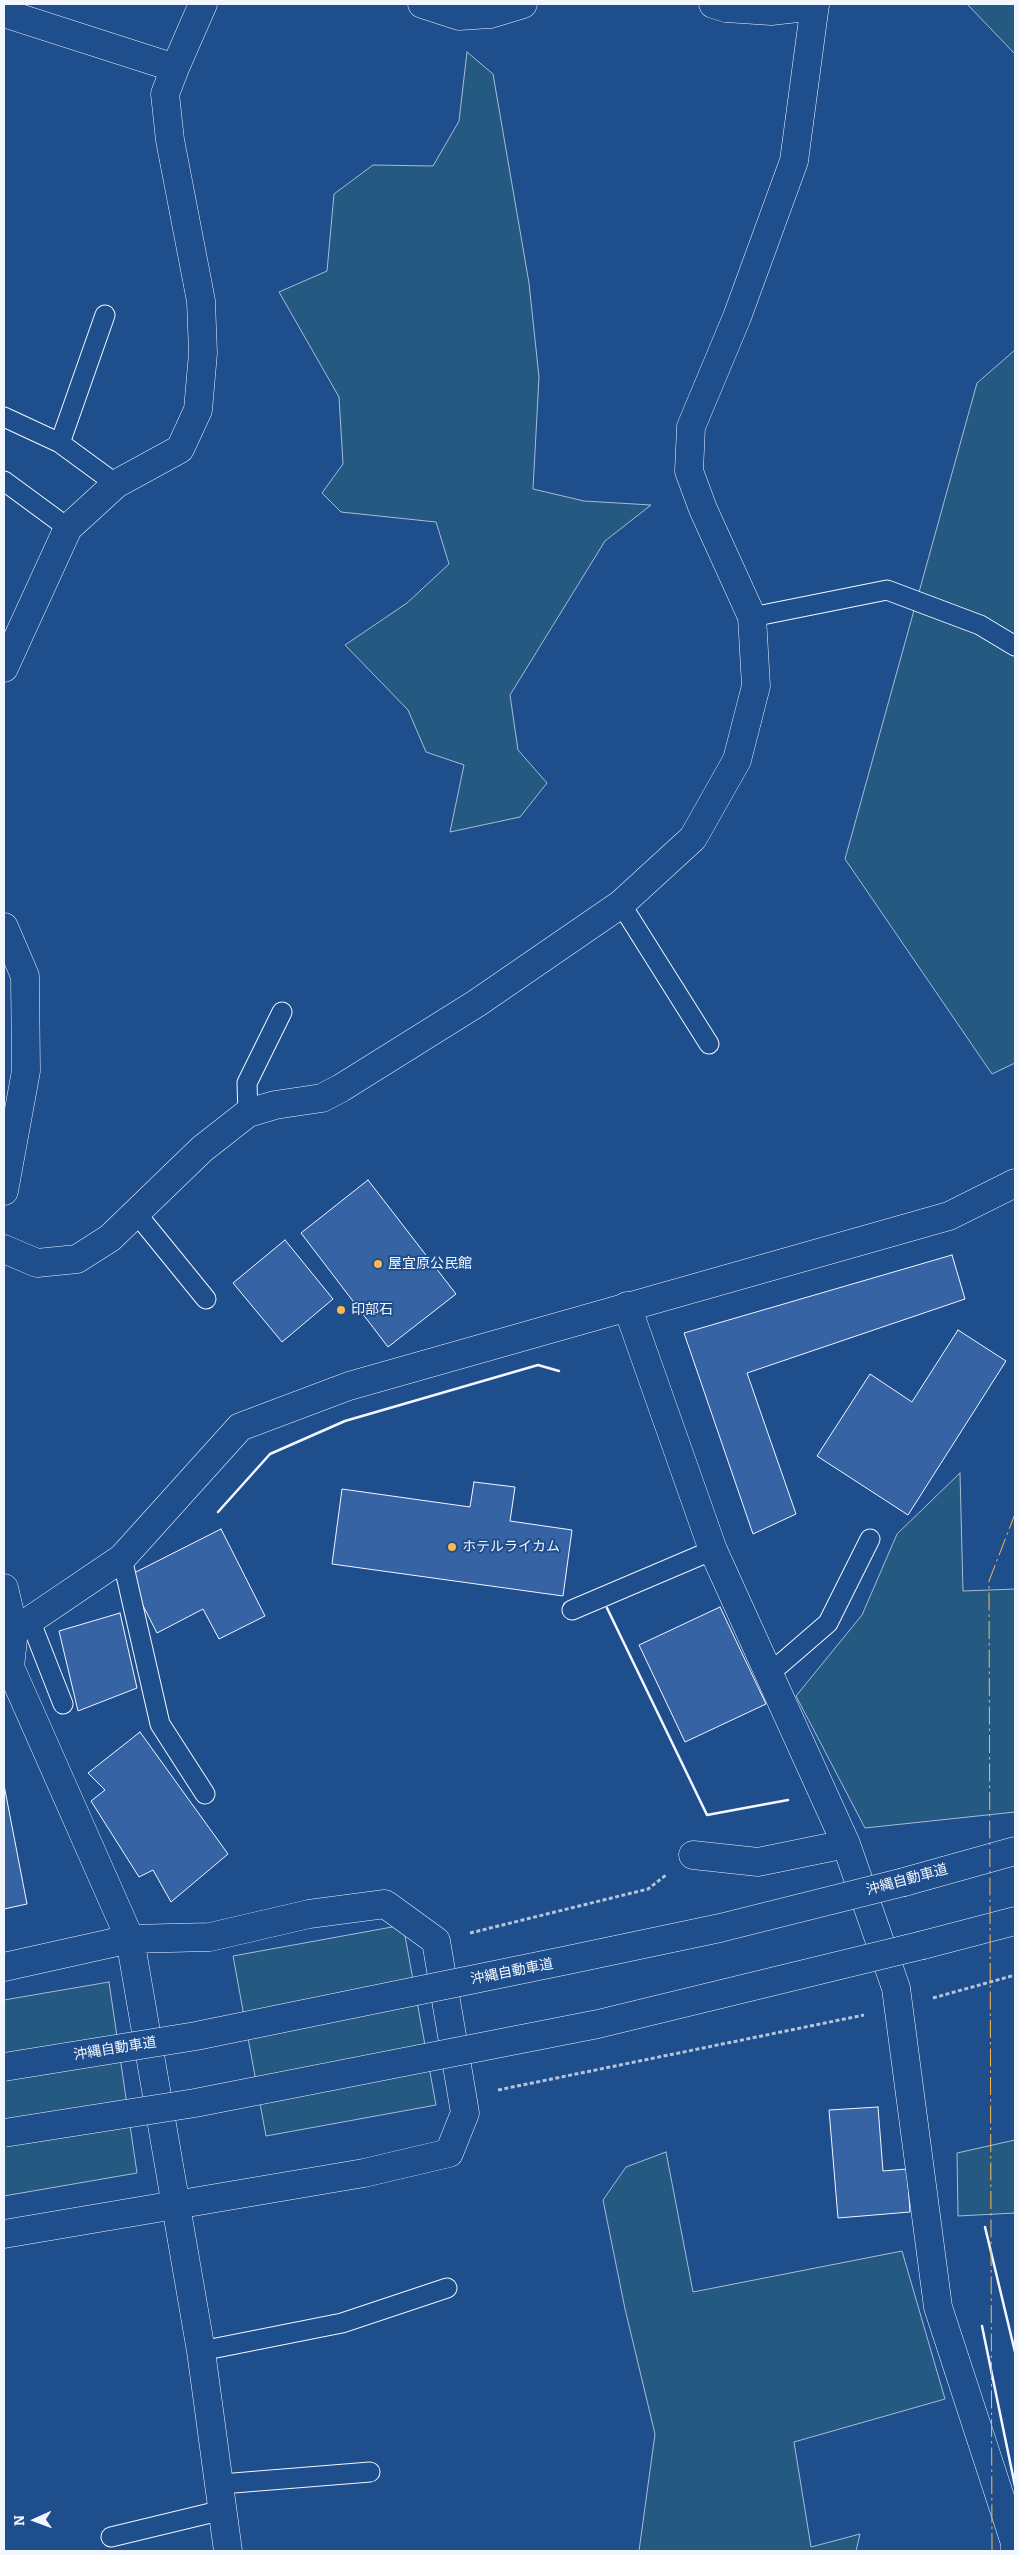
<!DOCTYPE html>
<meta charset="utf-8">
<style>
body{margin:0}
#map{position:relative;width:1019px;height:2555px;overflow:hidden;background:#1f4e8c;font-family:Bitter,serif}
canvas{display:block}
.frame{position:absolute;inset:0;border:5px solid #f2f6ff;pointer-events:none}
.north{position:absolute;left:10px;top:2495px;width:50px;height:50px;-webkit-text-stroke:4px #1f4e8c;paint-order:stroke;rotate:268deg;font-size:14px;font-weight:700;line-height:20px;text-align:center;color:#f2f6ff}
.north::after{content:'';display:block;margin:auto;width:18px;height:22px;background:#f2f6ff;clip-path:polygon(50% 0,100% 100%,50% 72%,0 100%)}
</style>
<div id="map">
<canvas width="1019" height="2555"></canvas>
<div class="frame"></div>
<div class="north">N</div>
</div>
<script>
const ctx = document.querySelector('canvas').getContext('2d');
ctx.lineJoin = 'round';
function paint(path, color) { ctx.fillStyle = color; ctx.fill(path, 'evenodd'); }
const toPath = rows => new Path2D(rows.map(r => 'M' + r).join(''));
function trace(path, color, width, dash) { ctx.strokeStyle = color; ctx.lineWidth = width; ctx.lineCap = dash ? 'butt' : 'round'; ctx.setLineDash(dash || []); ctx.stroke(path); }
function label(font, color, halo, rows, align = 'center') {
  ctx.font = font + ' Bitter,"Noto Sans JP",serif'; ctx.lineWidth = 4; ctx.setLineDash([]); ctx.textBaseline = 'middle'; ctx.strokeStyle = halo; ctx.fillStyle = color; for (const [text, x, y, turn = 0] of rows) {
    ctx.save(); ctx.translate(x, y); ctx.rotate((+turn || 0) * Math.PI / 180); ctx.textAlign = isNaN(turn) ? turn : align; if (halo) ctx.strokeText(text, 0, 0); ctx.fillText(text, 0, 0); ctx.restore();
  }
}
const green = toPath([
 [967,4,1015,4,1015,54,967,4],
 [467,52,493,74,529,283,539,377,533,489,584,501,651,505,605,541,510,695,518,750,547,783,520,817,450,832,464,765,426,752,408,710,345,645,407,603,449,564,436,522,341,512,322,493,343,464,339,397,279,292,327,271,334,194,373,165,433,166,459,121,467,52],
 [1015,350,1015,1063,992,1074,845,859,977,383,1015,350],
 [960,1473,963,1591,1015,1589,1015,1812,865,1828,796,1696,862,1615,897,1534,960,1473],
 [403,1925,436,2105,266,2136,233,1956,403,1925],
 [109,1982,137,2173,4,2196,4,2000,109,1982],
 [1015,2140,1015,2213,958,2216,957,2153,1015,2140],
 [666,2152,693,2292,902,2251,945,2399,794,2442,811,2547,860,2534,856,2551,639,2551,655,2434,625,2309,603,2200,626,2167,666,2152]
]);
paint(green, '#245a82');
trace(green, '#a8bbd7', 1);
const building = toPath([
 [368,1180,456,1294,388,1347,301,1233,368,1180],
 [285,1240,333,1299,282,1342,233,1283,285,1240],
 [952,1255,965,1299,747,1373,796,1514,753,1534,684,1333,952,1255],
 [958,1330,1006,1361,908,1515,817,1456,870,1374,912,1402,958,1330],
 [474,1482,515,1487,510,1521,572,1530,563,1596,332,1564,342,1489,470,1507,474,1482],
 [221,1529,265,1616,219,1639,203,1609,157,1633,128,1576,221,1529],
 [720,1607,766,1704,685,1742,639,1645,720,1607],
 [120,1613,137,1688,78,1711,59,1631,120,1613],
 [140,1732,228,1854,171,1902,153,1870,139,1877,91,1801,105,1790,88,1773,140,1732],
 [4,1785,27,1904,4,1909,4,1785],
 [878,2107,883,2171,907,2169,910,2212,838,2218,829,2110,878,2107]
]);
paint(building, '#3563a3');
trace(building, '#f2f6ff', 1);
const lane = toPath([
 [4,417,60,443,116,484],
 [60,443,105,315],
 [4,481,68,528],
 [752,617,887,590,980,625,1015,646],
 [621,904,709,1044],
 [248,1113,247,1083,282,1012],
 [136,1213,206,1299],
 [122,1558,160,1724,205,1794],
 [572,1610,713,1550],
 [30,1620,63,1704],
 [769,1674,828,1623,870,1539],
 [201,2351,342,2323,447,2288],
 [221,2484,370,2472],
 [111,2537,223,2510]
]);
const street = toPath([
 [422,4,459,16,490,14,523,4],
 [713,4,726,8,771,11,815,6],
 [4,13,175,68,203,4],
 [4,668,68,528,116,484,180,449,198,410,203,353,201,301,170,140,165,94,175,68],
 [4,927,25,976,26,1071,4,1191],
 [4,1249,37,1263,77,1259,110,1238,202,1149,248,1113,275,1105,322,1098,341,1088,477,1003,621,904,693,838,737,760,756,686,752,617,703,509,689,471,691,427,737,317,794,161,815,4],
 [627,1306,713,1550,846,1844,896,1988,938,2307,1015,2543,1015,2551],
 [4,1588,14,1630,10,1667,130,1939,201,2351,228,2551],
 [693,1855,758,1862,846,1844],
 [4,1967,130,1939,210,1937,309,1914,385,1904,436,1941,465,2113,449,2153,364,2173,4,2234]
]);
const secondary = toPath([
 [4,1638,122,1558,240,1427,349,1386,949,1216,1015,1183]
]);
const highway = toPath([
 [904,1882,1015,1851],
 [923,1945,1015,1921]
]);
trace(lane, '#f2f6ff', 21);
trace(street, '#f2f6ff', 29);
trace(secondary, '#f2f6ff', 29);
trace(highway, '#f2f6ff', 29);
trace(toPath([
 [470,1933,648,1889,666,1875],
 [933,1998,1015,1975],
 [498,2090,864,2015]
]), '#b3c4dc', 3, [4, 2.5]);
trace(lane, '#1f4e8c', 19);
trace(street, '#1f4e8c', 28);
trace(secondary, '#1f4e8c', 28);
trace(highway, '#1f4e8c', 28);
const highwayBridge = toPath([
 [4,2067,196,2036,568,1960,720,1928,904,1882],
 [4,2133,195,2103,598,2024,923,1945]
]);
trace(highwayBridge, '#f2f6ff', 29, []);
trace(highwayBridge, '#1f4e8c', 28);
trace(toPath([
 [218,1512,270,1454,345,1421,538,1365,559,1371],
 [607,1608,707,1815,788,1800],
 [985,2227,1015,2352],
 [982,2326,1015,2486]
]), '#f2f6ff', 2.5);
trace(toPath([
 [992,2551,989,1581,1015,1514]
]), '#ffb74d', 1, [18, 4, 2.5, 4]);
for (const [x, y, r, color] of [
 [378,1264,5,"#ffb74d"],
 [341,1310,5,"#ffb74d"],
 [452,1547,5,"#ffb74d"]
]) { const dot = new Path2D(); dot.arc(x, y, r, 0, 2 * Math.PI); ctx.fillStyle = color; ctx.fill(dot); trace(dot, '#1f4e8c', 2); }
label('14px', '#f2f6ff', '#1f4e8c', [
 ["屋宜原公民館",388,1264],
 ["印部石",351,1310],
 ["ホテルライカム",462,1547]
], 'left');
label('14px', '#f2f6ff', '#1f4e8c', [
 ["沖縄自動車道",907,1880,-15],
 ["沖縄自動車道",512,1972,-11],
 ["沖縄自動車道",115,2049,-9]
]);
</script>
